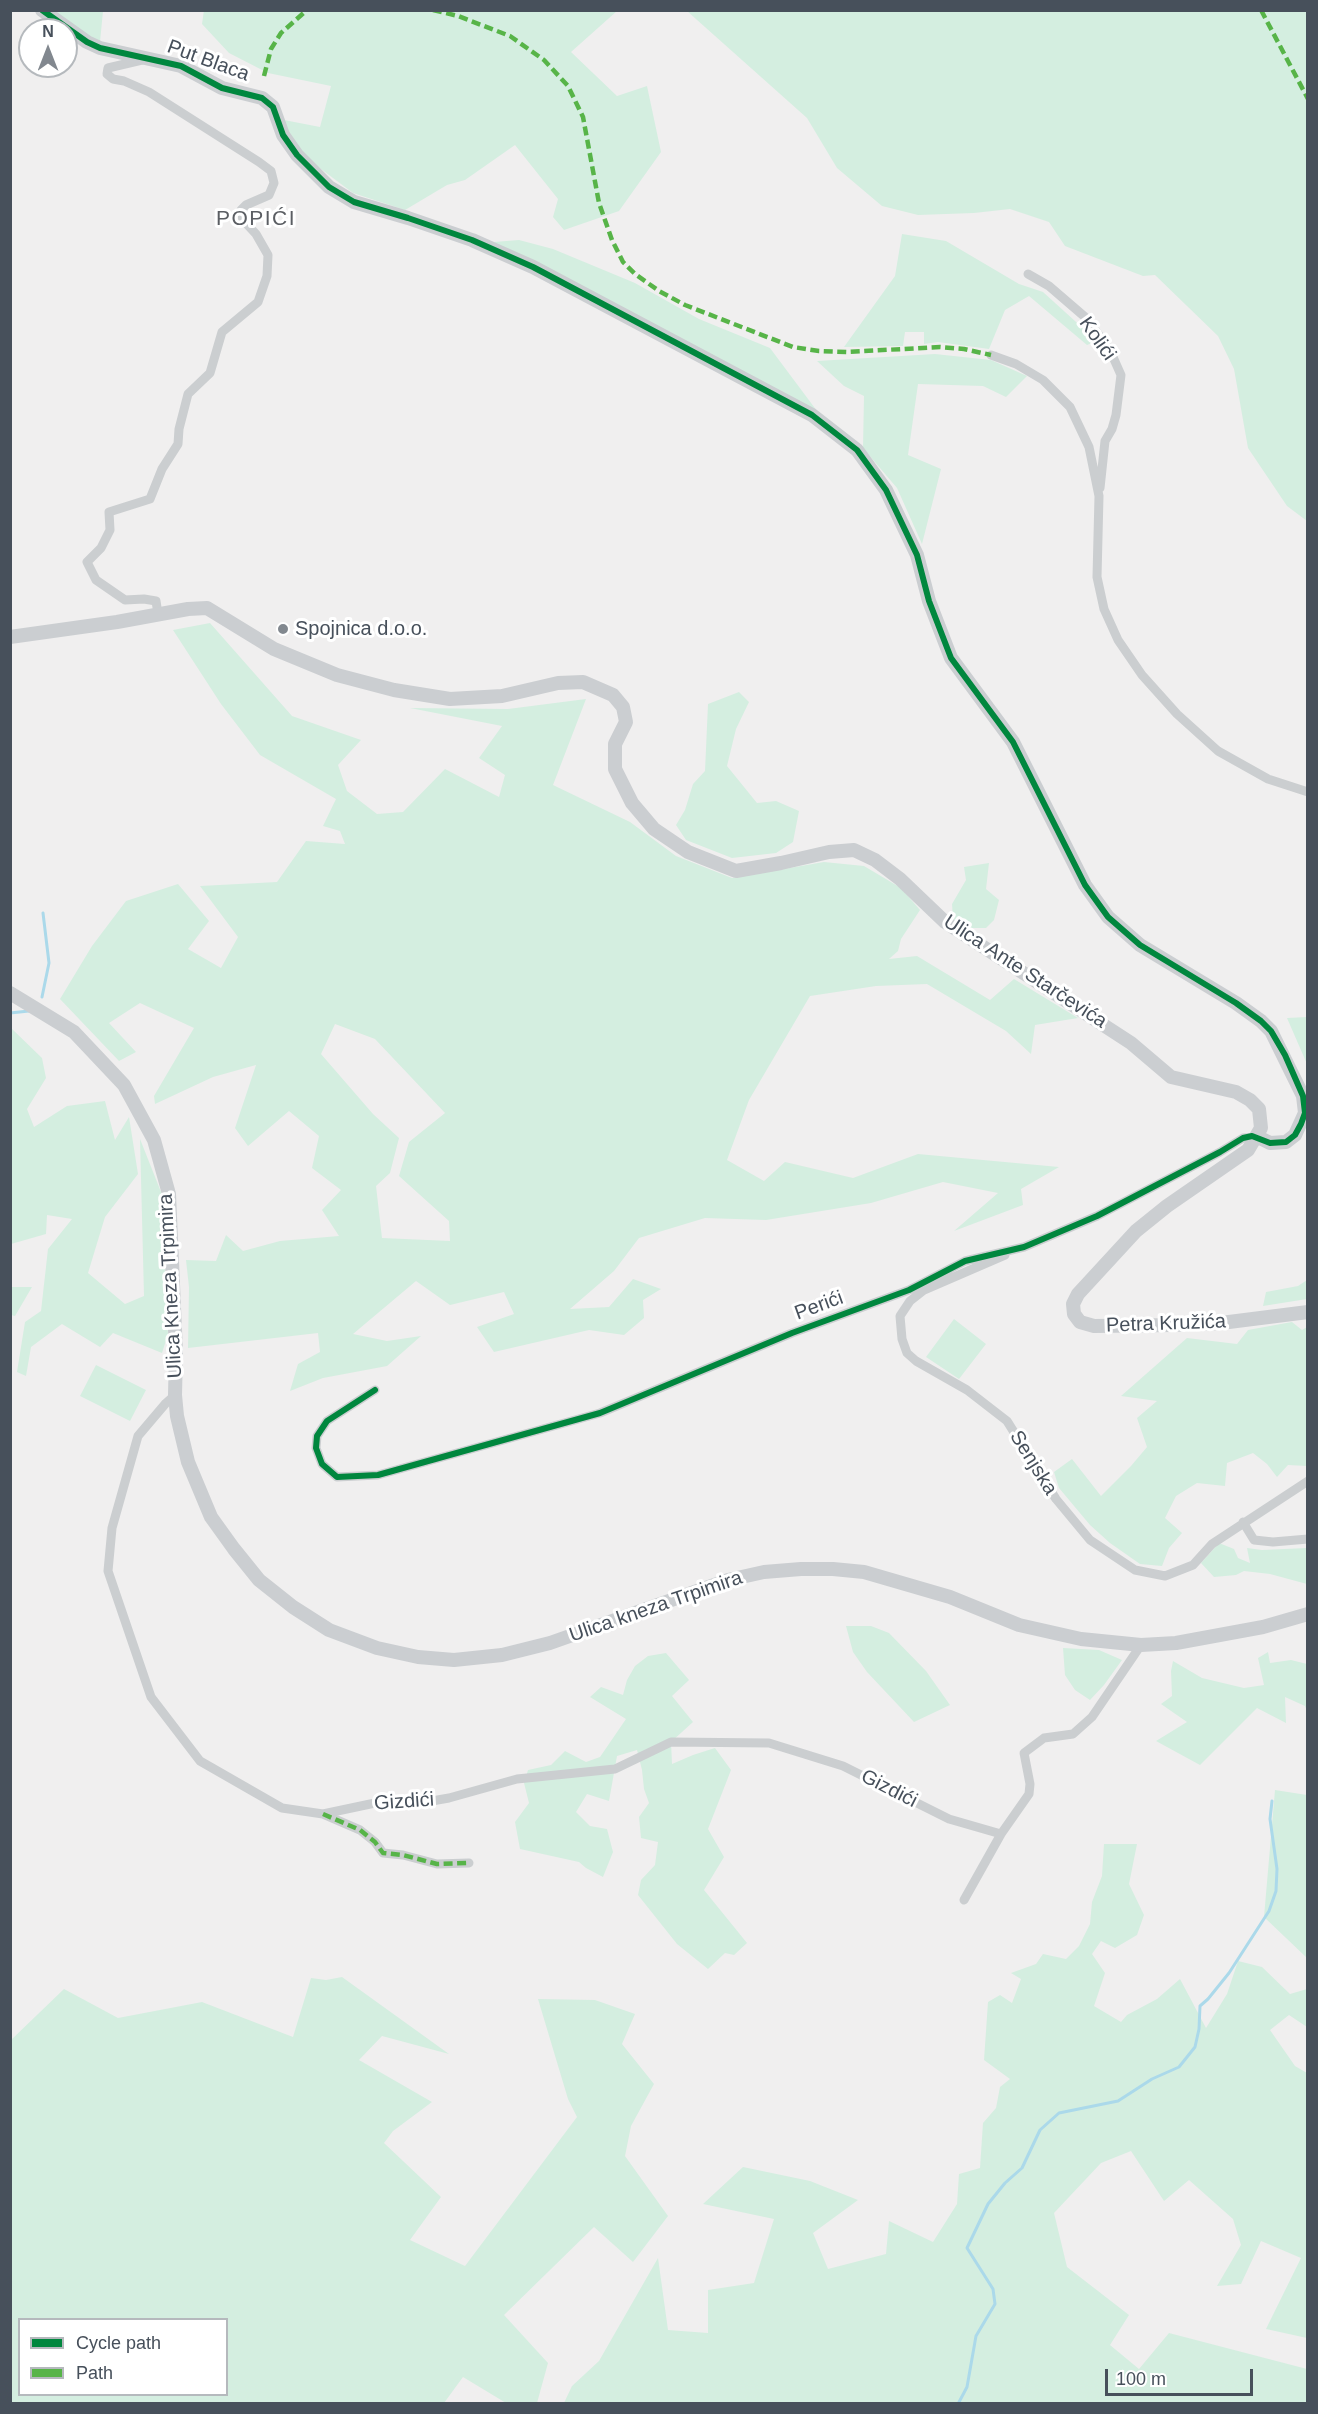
<!DOCTYPE html>
<meta charset="utf-8">
<style>
body{margin:0}
#map{position:relative;width:1318px;height:2414px;overflow:hidden;background:#f0efef;font-family:Helvetica,sans-serif}
canvas{display:block}
.frame{position:absolute;inset:0;border:12px solid #47505b;pointer-events:none}
.legend{position:absolute;left:18px;top:2318px;width:210px;height:78px;box-sizing:border-box;background:#fff;border:2px solid #b5b9bd;margin:0;padding:8px 10px;list-style:none;font-size:18px;color:#47505b}
.legend li{display:flex;align-items:center;gap:12px;height:30px}
.legend b{width:30px;border:2px solid #b5b9bd}
.north{position:absolute;left:18px;top:18px;width:60px;height:60px;box-sizing:border-box;background:#fff;border:2px solid #b5b9bd;border-radius:50%;rotate:0deg;font-size:16px;font-weight:700;line-height:24px;text-align:center;color:#47505b}
.north::after{content:'';display:block;margin:auto;width:21px;height:27px;background:#82888f;clip-path:polygon(50% 0,100% 100%,50% 72%,0 100%)}
.scale{position:absolute;left:1105px;top:2369px;width:148px;height:27px;box-sizing:border-box;border:3px solid #47505b;border-top:0;padding-left:8px;font-size:18px;line-height:21px;white-space:nowrap;color:#47505b;-webkit-text-stroke:4px #fff;paint-order:stroke}
</style>
<div id="map">
<canvas width="1318" height="2414"></canvas>
<div class="frame"></div>
<ul class="legend">
<li><b style="height:8px;background:#00873e"></b>Cycle path</li>
<li><b style="height:8px;background:#57b448"></b>Path</li>
</ul>
<div class="north">N</div>
<div class="scale">100 m</div>
</div>
<script>
const ctx = document.querySelector('canvas').getContext('2d');
ctx.lineJoin = 'round';
function paint(path, color) { ctx.fillStyle = color; ctx.fill(path, 'evenodd'); }
const toPath = rows => new Path2D(rows.map(r => 'M' + r).join(''));
function trace(path, color, width, dash) { ctx.strokeStyle = color; ctx.lineWidth = width; ctx.lineCap = dash ? 'butt' : 'round'; ctx.setLineDash(dash || []); ctx.stroke(path); }
function label(font, color, halo, rows, align = 'center') {
  ctx.font = font + ' Helvetica,sans-serif'; ctx.lineWidth = 6; ctx.setLineDash([]); ctx.textBaseline = 'middle'; ctx.strokeStyle = halo; ctx.fillStyle = color; for (const [text, x, y, turn = 0] of rows) {
    ctx.save(); ctx.translate(x, y); ctx.rotate((+turn || 0) * Math.PI / 180); ctx.textAlign = isNaN(turn) ? turn : align; if (halo) ctx.strokeText(text, 0, 0); ctx.fillText(text, 0, 0); ctx.restore();
  }
}
paint(toPath([
 [204,10,617,11,571,52,617,96,647,86,661,152,619,211,564,230,553,217,558,199,515,145,465,180,447,185,405,210,353,193,309,160,290,137,284,120,320,127,331,86,268,73,229,53,202,24],
 [49,11,103,11,100,42,80,32],
 [687,11,1307,11,1307,521,1287,506,1248,448,1234,369,1218,336,1155,275,1143,276,1065,246,1049,222,1010,209,974,213,918,215,882,206,837,168,807,118],
 [902,234,946,241,1019,284,1043,292,1097,341,1087,345,1029,296,1005,310,989,349,938,342,924,344,924,332,905,332,903,346,844,347,895,276],
 [519,240,553,249,635,283,699,319,770,348,820,415,502,249,494,242],
 [935,354,991,360,1027,376,1006,397,983,386,918,384,908,455,941,469,922,544,897,488,863,448,864,396,844,386,817,361],
 [210,623,292,716,361,740,338,765,347,791,377,814,403,812,445,769,499,797,505,775,479,758,502,726,410,708,508,709,586,699,553,785,630,822,676,856,732,878,824,862,864,866,901,888,920,910,901,939,898,951,889,959,917,956,990,1000,1014,979,1078,1018,1035,1025,1031,1054,1006,1031,927,984,876,986,810,996,749,1100,727,1160,764,1181,785,1162,853,1178,918,1154,1059,1167,1021,1189,1023,1205,954,1231,998,1193,943,1182,871,1203,766,1220,705,1218,639,1238,614,1271,570,1309,609,1307,633,1279,661,1289,643,1300,644,1318,624,1335,589,1330,494,1352,477,1327,514,1314,504,1292,450,1305,416,1281,353,1334,387,1341,421,1336,387,1366,323,1378,290,1391,298,1364,320,1352,318,1333,188,1348,189,1287,186,1260,216,1261,226,1235,243,1251,280,1241,339,1236,322,1210,341,1190,312,1168,319,1136,289,1111,248,1146,235,1128,256,1065,213,1077,155,1104,154,1096,194,1028,140,1003,109,1023,136,1052,119,1061,60,999,92,946,126,901,178,884,209,921,188,949,221,968,238,937,200,886,277,882,306,841,345,844,340,831,323,826,336,799,260,755,221,704,173,630],
 [335,1024,375,1039,445,1113,409,1142,399,1176,449,1221,450,1241,382,1238,376,1186,390,1173,399,1138,373,1114,321,1054],
 [739,692,749,702,736,729,727,766,757,803,776,801,799,811,793,842,776,853,732,858,686,840,676,825,685,810,693,784,705,771,708,704],
 [989,863,986,889,999,900,994,920,986,928,966,928,953,919,952,904,966,880,964,867],
 [1307,1017,1308,1017,1307,1064,1287,1018],
 [10,1027,42,1058,46,1078,27,1109,34,1127,67,1106,105,1101,115,1140,129,1117,138,1174,105,1217,88,1273,125,1304,144,1296,140,1139,161,1192,168,1334,162,1353,113,1333,100,1347,62,1324,31,1347,26,1376,17,1372,25,1322,41,1311,48,1249,72,1219,47,1215,46,1234,11,1244],
 [1307,1280,1307,1299,1263,1306,1266,1292,1298,1286],
 [11,1287,32,1287,15,1316,11,1315],
 [954,1319,986,1344,959,1379,926,1357],
 [1292,1322,1302,1330,1307,1327,1307,1466,1288,1465,1277,1477,1267,1464,1253,1453,1227,1463,1225,1486,1197,1483,1176,1496,1165,1518,1182,1533,1169,1548,1162,1566,1140,1564,1110,1543,1090,1525,1059,1488,1054,1472,1072,1459,1101,1496,1131,1466,1147,1447,1137,1418,1157,1401,1121,1396,1187,1338,1237,1344,1248,1330],
 [96,1365,146,1390,130,1421,80,1396],
 [1219,1543,1234,1549,1238,1558,1250,1563,1247,1548,1262,1550,1307,1548,1307,1584,1270,1574,1244,1571,1236,1575,1214,1577,1201,1563],
 [871,1626,889,1633,926,1671,950,1705,914,1722,867,1672,853,1652,846,1626],
 [1063,1648,1099,1650,1122,1660,1104,1685,1090,1700,1075,1690,1065,1675],
 [1268,1652,1270,1663,1291,1660,1307,1664,1307,1711,1305,1706,1285,1697,1286,1723,1257,1708,1200,1765,1156,1741,1187,1722,1161,1704,1172,1696,1171,1671,1173,1661,1202,1678,1244,1688,1264,1685,1258,1658],
 [666,1653,689,1680,672,1696,693,1722,671,1742,672,1764,693,1755,715,1748,731,1770,708,1829,724,1857,704,1890,747,1943,734,1955,725,1953,708,1969,677,1944,638,1895,641,1880,655,1865,658,1842,641,1838,639,1817,649,1803,644,1789,642,1770,637,1750,617,1756,609,1801,587,1794,576,1812,590,1826,607,1829,613,1852,603,1877,586,1868,579,1862,520,1849,515,1822,529,1803,524,1783,528,1770,551,1765,565,1751,586,1762,600,1757,626,1719,590,1697,601,1687,623,1695,627,1680,635,1666,648,1656],
 [1275,1790,1307,1795,1307,1958,1264,1917],
 [1104,1844,1137,1844,1129,1884,1144,1915,1137,1935,1115,1948,1101,1941,1092,1954,1105,1973,1094,2006,1121,2022,1127,2015,1157,1999,1180,1979,1206,2028,1227,1994,1238,1961,1262,1967,1290,1994,1307,1989,1307,2027,1289,2015,1270,2030,1295,2066,1307,2073,1307,2338,1266,2329,1301,2258,1261,2241,1241,2284,1217,2286,1241,2245,1233,2219,1189,2180,1164,2201,1131,2151,1101,2163,1054,2213,1067,2267,1129,2315,1110,2345,1139,2369,1169,2333,1307,2369,1307,2403,564,2403,572,2386,599,2361,658,2258,668,2330,708,2333,708,2290,754,2283,774,2219,703,2204,743,2167,810,2181,858,2200,813,2233,828,2269,886,2254,889,2221,933,2242,957,2204,959,2174,980,2168,983,2123,996,2108,1000,2087,1010,2079,984,2060,988,2002,1000,1995,1012,2003,1021,1979,1011,1973,1036,1964,1043,1954,1066,1959,1079,1946,1090,1924,1092,1902,1102,1876],
 [342,1977,449,2054,382,2036,359,2060,432,2102,393,2131,384,2143,441,2197,410,2240,465,2266,577,2117,568,2099,538,1999,595,2000,635,2014,622,2044,654,2084,631,2126,625,2156,668,2216,633,2262,594,2227,504,2315,548,2363,537,2403,506,2403,463,2377,444,2403,11,2403,11,2040,64,1989,118,2018,202,2002,293,2037,311,1978,326,1980],
 [20,2320,226,2320,226,2394,20,2394]
]), '#d4eee0');
trace(toPath([
 [42,997,49,963,43,913],
 [10,1013,29,1011],
 [958,2404,967,2387,976,2336,995,2304,993,2289,967,2248,988,2204,1005,2183,1022,2168,1040,2130,1059,2113,1118,2101,1152,2079,1179,2067,1195,2047,1199,2029,1200,2006,1208,1999,1229,1973,1269,1911,1276,1891,1277,1869,1270,1819,1272,1801]
]), '#abd9ea', 3);
trace(toPath([
 [142,60,108,68,107,74,113,79,124,81,149,92,259,162,271,171,274,183,269,195,246,205,241,210,243,220,256,234,268,255,267,276,258,302,222,332,210,373,188,394,179,429,178,444,162,469,150,499,109,512,110,530,101,548,87,562,96,580,125,600,144,599,156,601,158,614],
 [1028,274,1049,286,1085,317,1109,348,1121,375,1116,415,1112,429,1105,441,1100,488],
 [991,355,1016,364,1043,380,1070,407,1089,447,1099,496,1097,577,1104,609,1118,640,1142,675,1177,714,1218,751,1268,779,1308,792],
 [1005,1255,924,1290,910,1301,900,1316,902,1339,907,1353,916,1361,967,1390,1007,1421,1056,1499,1090,1540,1135,1570,1165,1576,1193,1565,1212,1544,1308,1481],
 [375,1390,327,1421,317,1436,316,1448,322,1464,337,1477,378,1475,600,1413,792,1333,909,1290,965,1261,1024,1247,1097,1216,1220,1152,1243,1138,1258,1137],
 [175,1395,166,1403,138,1436,112,1528,108,1571,151,1697,200,1761,282,1808,323,1814,375,1803,409,1805,449,1798,517,1779,615,1769,671,1742,769,1743,843,1766,949,1819,1001,1834],
 [1243,1522,1254,1540,1273,1542,1308,1539],
 [323,1814,360,1830,375,1842,383,1853,403,1855,437,1864,469,1863],
 [964,1900,1001,1834,1029,1794,1030,1784,1024,1753,1044,1738,1073,1734,1092,1717,1141,1645]
]), '#cbced0', 9);
trace(toPath([
 [42,10,87,42,100,48,181,66,222,88,262,98,273,107,283,135,297,155,329,187,354,202,408,218,472,240,533,267,812,415,857,450,886,490,917,555,929,601,951,658,1013,742,1085,885,1108,917,1140,945,1236,1003,1261,1021,1271,1031,1303,1096,1305,1113,1295,1135,1286,1142,1270,1143,1258,1137],
 [10,637,117,622,188,609,207,608,274,649,337,675,394,690,450,699,502,696,558,683,583,682,613,695,623,707,626,722,615,744,615,769,632,803,654,829,688,852,736,871,781,863,829,852,854,850,875,860,900,879,945,922,1131,1043,1171,1077,1236,1092,1250,1100,1259,1109,1261,1128,1248,1150,1167,1206,1136,1231,1078,1294,1073,1304,1074,1314,1080,1322,1094,1326,1173,1325,1221,1323,1308,1312],
 [10,993,74,1032,124,1085,154,1140,169,1194,176,1352,175,1395,177,1416,188,1462,211,1517,234,1549,259,1580,293,1607,329,1630,377,1648,418,1657,454,1660,502,1655,550,1643,728,1580,764,1572,801,1569,833,1569,864,1572,950,1597,1019,1625,1081,1639,1141,1645,1176,1643,1263,1627,1308,1614]
]), '#cbced1', 14);
trace(toPath([
 [433,10,458,16,510,36,544,60,568,86,583,117,599,203,612,240,623,262,635,274,659,291,685,305,793,347,819,351,847,352,940,347,964,349,991,355],
 [1261,10,1308,99],
 [264,76,271,49,281,33,307,10],
 [323,1814,360,1830,375,1842,383,1853,403,1855,437,1864,469,1863]
]), '#57b448', 4.5, [9, 4.5]);
trace(toPath([
 [42,10,87,42,100,48,181,66,222,88,262,98,273,107,283,135,297,155,329,187,354,202,408,218,472,240,533,267,812,415,857,450,886,490,917,555,929,601,951,658,1013,742,1085,885,1108,917,1140,945,1236,1003,1261,1021,1271,1031,1285,1055,1303,1096,1305,1113,1301,1124,1295,1135,1286,1142,1270,1143,1252,1136,1243,1138,1220,1152,1097,1216,1024,1247,965,1261,909,1290,792,1333,600,1413,378,1475,337,1477,322,1464,316,1448,317,1436,327,1421,375,1390]
]), '#00873e', 6);
for (const [x, y, r, color] of [
 [283,629,6,"#82888f"]
]) { const dot = new Path2D(); dot.arc(x, y, r, 0, 2 * Math.PI); ctx.fillStyle = color; ctx.fill(dot); trace(dot, '#fff', 2); }
label('20px', '#47505b', '#fff', [
 ["Put Blaca",208,61,20],
 ["Kolići",1097,339,55],
 ["Ulica Ante Starčevića",1025,972,33],
 ["Ulica Kneza Trpimira",171,1286,-93],
 ["Perići",819,1306,-20],
 ["Petra Kružića",1166,1324,-2],
 ["Senjska",1033,1463,58],
 ["Ulica kneza Trpimira",656,1607,-19],
 ["Gizdići",889,1789,27],
 ["Gizdići",404,1802,-4]
]);
label('20px', '#47505b', '#fff', [
 ["Spojnica d.o.o.",295,629]
], 'left');
ctx.letterSpacing = '1.5px';
label('21px', '#5b5e63', '#fff', [
 ["POPIĆI",256,219]
]);
ctx.letterSpacing = '0px';
</script>
